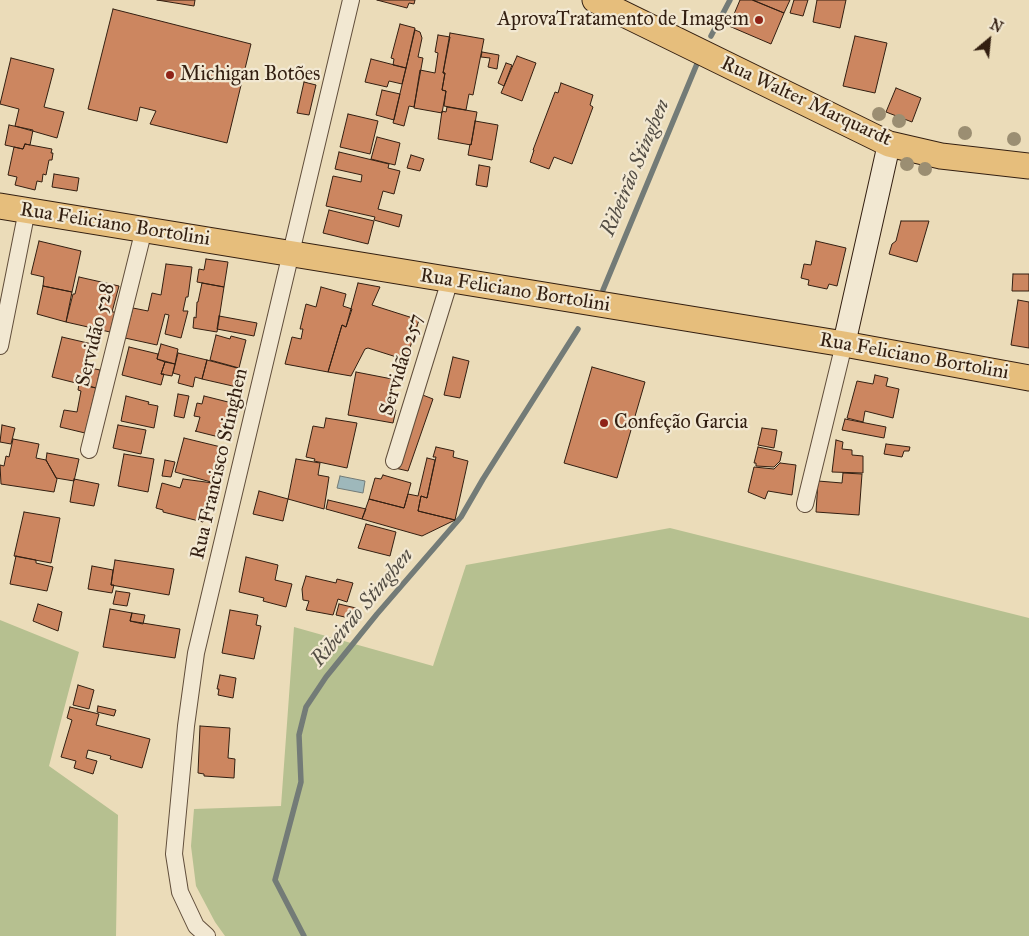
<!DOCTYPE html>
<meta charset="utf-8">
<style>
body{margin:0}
#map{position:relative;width:1029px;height:936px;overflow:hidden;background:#ebdcb9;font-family:"IM FELL Great Primer",serif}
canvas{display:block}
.north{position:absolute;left:964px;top:15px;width:50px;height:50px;-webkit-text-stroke:4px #f2e8d2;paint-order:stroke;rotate:28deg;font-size:14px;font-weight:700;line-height:20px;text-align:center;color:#331f11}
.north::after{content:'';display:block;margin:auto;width:18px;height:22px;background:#331f11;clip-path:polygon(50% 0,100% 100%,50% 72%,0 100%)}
</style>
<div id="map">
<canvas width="1029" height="936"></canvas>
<div class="north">N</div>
</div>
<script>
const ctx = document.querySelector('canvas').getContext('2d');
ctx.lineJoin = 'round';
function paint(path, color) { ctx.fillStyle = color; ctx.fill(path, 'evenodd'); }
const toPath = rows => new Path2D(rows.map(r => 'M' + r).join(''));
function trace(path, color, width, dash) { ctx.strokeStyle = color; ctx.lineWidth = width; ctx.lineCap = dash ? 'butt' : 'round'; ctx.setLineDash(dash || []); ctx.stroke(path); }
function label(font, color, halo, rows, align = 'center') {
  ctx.font = font + ' "IM FELL Great Primer",serif'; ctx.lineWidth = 4.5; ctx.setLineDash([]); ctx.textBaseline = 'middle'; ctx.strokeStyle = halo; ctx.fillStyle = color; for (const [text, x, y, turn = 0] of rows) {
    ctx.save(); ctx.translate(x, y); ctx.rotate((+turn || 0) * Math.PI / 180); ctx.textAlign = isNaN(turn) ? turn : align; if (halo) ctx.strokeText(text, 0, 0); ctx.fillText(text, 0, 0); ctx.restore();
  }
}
paint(toPath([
 [670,528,1029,618,1029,936,225,936,215,922,196,886,191,846,194,809,281,806,294,627,433,666,466,565],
 [0,620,79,652,49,766,118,815,116,936,0,936]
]), '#b6c090');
const water = toPath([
 [340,476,365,481,363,493,337,488,340,476]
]);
paint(water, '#9eb8bb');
trace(water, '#737b77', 1);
trace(toPath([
 [711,36,730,0],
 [603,290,699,59],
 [304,936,275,880,301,782,299,735,306,707,326,677,377,614,461,517,483,479,578,329]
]), '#737b77', 5.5);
const building = toPath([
 [157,0,195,0,194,6,157,0],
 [377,0,415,0,414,4,409,3,407,8,377,0],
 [740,0,752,0,784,13,771,44,729,26,740,0],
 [753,0,790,0,784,13,753,0],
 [794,0,808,0,803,16,790,13,794,0],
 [817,0,846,0,840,28,813,22,817,0],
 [113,9,251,44,227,143,150,124,156,111,140,107,137,121,88,109,113,9],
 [400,24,415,28,406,68,393,65,394,59,391,58,400,24],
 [415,30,420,32,422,38,418,57,423,58,414,107,409,106,404,126,393,123,415,30],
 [450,33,484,39,473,95,469,94,466,110,444,106,446,91,442,90,445,73,443,73,450,33],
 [438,35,450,37,443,73,445,73,442,90,446,91,442,113,414,108,420,70,435,73,438,53,435,52,438,35],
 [855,36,887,43,875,93,843,86,855,36],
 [482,52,499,55,497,69,488,67,490,58,481,57,482,52],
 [517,56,536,63,522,101,501,93,517,56],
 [11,58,54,69,44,107,64,112,57,138,15,126,19,109,0,104,11,58],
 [371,59,406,68,402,84,389,81,387,87,365,82,371,59],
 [506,63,512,65,504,86,498,83,506,63],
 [304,82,316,85,309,115,297,113,304,82],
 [561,83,593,95,590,105,593,107,572,164,554,157,549,169,530,162,534,150,533,150,555,92,558,93,561,83],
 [896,88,921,98,912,122,886,112,896,88],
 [382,90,400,94,394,120,376,115,382,90],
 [447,107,477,112,471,145,438,139,442,111,446,112,447,107],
 [348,114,378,121,370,154,340,147,348,114],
 [475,121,498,125,492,160,468,155,470,144,471,145,475,121],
 [9,125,33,130,30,145,25,144,23,149,5,145,9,125],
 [377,137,400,143,395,165,371,159,377,137],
 [25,144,52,149,51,153,53,153,52,160,49,160,46,175,43,174,42,182,37,181,35,190,15,185,17,177,8,175,14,147,23,149,25,144],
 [339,152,389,164,388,168,400,171,394,194,383,191,378,209,402,215,399,227,374,220,375,217,326,206,333,176,361,182,362,175,335,169,339,152],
 [411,155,424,159,420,171,407,168,411,155],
 [479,165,490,167,487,187,476,185,479,165],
 [54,174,79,178,77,191,52,187,54,174],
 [329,210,374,221,368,244,323,233,329,210],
 [901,221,929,221,917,262,889,254,892,244,896,241,901,221],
 [39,241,81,251,72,292,43,286,44,277,31,274,39,241],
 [816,241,846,248,837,286,829,284,827,289,808,285,809,280,801,278,804,264,811,265,816,241],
 [206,259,228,262,224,287,197,282,199,269,204,270,206,259],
 [166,264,192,267,188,297,186,297,183,311,188,311,181,338,165,334,169,315,165,314,157,345,125,338,133,308,148,311,152,293,161,295,166,264],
 [1013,274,1029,274,1029,291,1012,291,1013,274],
 [79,277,119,286,112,312,115,312,110,332,66,322,73,294,75,294,79,277],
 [202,283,224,287,217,332,193,328,194,317,196,318,197,302,198,302,202,283],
 [358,283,380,287,372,305,419,320,406,360,368,348,365,349,351,376,328,372,342,325,346,327,358,283],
 [43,286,72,292,66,322,37,314,43,286],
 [321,287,346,294,343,306,352,309,346,327,342,325,328,372,285,364,292,337,301,339,303,329,300,329,306,304,316,307,321,287],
 [1018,300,1029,302,1029,348,1011,345,1018,300],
 [219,316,257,323,254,336,217,329,219,316],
 [216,335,230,339,231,336,246,340,239,368,210,360,216,335],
 [62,337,92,344,86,367,100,370,96,388,52,377,62,337],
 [161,344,178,349,175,364,157,359,161,344],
 [129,347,158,354,157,359,165,362,161,374,164,374,161,385,122,375,129,347],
 [178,353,207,360,202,379,195,377,193,387,178,383,180,375,173,373,178,353],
 [453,357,469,361,460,398,444,395,453,357],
 [207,360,241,369,237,387,202,379,207,360],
 [165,362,175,364,172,376,161,374,165,362],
 [592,367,645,382,617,478,564,463,592,367],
 [356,372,392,379,386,408,396,410,393,423,348,415,356,372],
 [875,375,888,378,886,386,899,389,893,418,865,411,863,422,847,418,857,381,873,384,875,375],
 [79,384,96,388,85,433,60,427,64,410,77,412,81,391,78,390,79,384],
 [178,394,189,396,184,418,174,416,178,394],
 [420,394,433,399,408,471,395,468,420,394],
 [126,396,149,402,148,404,158,406,154,428,121,421,126,396],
 [204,396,236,404,232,420,228,419,226,426,229,427,228,432,225,431,223,438,195,431,196,431,200,417,194,416,197,403,202,404,204,396],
 [326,418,357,423,347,468,314,461,315,459,306,457,313,426,324,428,326,418],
 [845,419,886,427,884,438,842,430,845,419],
 [2,425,15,428,11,444,0,442,2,425],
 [118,425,146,430,141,454,113,448,118,425],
 [762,428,777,430,774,448,758,445,762,428],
 [184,438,221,447,211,482,175,472,184,438],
 [13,439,39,444,36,458,46,460,57,479,54,492,1,484,0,465,4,466,6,456,9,457,13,439],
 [836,440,843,442,842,449,852,450,852,455,863,456,863,473,832,472,836,440],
 [886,444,910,447,909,451,904,451,902,457,884,454,886,444],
 [436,447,454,451,453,457,468,461,455,520,418,511,421,496,427,498,436,457,433,457,436,447],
 [758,447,782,452,780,461,774,467,756,466,756,463,754,463,758,447],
 [47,453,79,459,74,481,56,478,46,460,47,453],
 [124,454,154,459,148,492,118,486,124,454],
 [427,458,435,460,427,498,421,496,418,511,455,520,422,536,362,519,369,499,404,508,408,494,418,496,427,458],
 [296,459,320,463,318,475,329,477,324,509,288,499,296,459],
 [165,460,175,462,171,477,162,476,165,460],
 [780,463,796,465,792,495,768,491,765,499,748,492,754,467,774,469,780,463],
 [843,473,862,474,859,515,816,512,818,481,842,483,843,473],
 [383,475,411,483,404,508,369,499,375,478,381,479,383,475],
 [74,479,99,484,94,506,70,502,74,479],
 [183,479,213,483,203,522,163,512,163,510,156,508,162,483,180,488,183,479],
 [259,491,288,499,283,521,253,514,259,491],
 [328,500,366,509,362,519,326,509,328,500],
 [24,512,60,518,51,563,14,556,24,512],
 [366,524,396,532,390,556,358,548,366,524],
 [16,556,36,560,36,563,53,567,47,591,10,584,16,556],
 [246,557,278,565,275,580,292,584,286,607,263,601,264,598,239,592,246,557],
 [115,560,174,569,169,595,111,585,115,560],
 [92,566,113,570,111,585,114,585,112,593,88,589,92,566],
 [306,576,336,583,337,579,353,583,347,602,338,599,333,615,306,610,309,601,303,600,302,589,306,576],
 [116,591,130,593,127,606,113,604,116,591],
 [38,604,62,612,58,631,33,621,38,604],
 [339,604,356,608,353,619,336,615,339,604],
 [110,609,132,613,130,621,180,629,175,658,103,647,110,609],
 [230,610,258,615,256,625,261,626,254,659,222,653,230,610],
 [132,613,145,615,143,624,130,621,132,613],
 [220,675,236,678,233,698,218,695,219,689,217,689,220,675],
 [78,685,94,690,89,709,73,705,78,685],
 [98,706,116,710,114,716,97,712,98,706],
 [70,707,99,714,96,725,150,739,142,768,110,759,111,756,88,750,86,758,97,761,93,774,74,768,76,761,61,757,72,720,67,718,70,707],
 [200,726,230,728,228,758,235,759,234,778,204,776,204,774,198,773,200,726]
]);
paint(building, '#cc8660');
trace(building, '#331f11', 1);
const street = toPath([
 [0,346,27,210],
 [89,450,144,229],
 [394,461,450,280],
 [805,504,844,344],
 [207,936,196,926,180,892,174,854,186,726,196,653,351,0]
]);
const secondary = toPath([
 [844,344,889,144]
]);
const primary = toPath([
 [595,0,889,144,941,156,1029,166],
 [0,206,844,344,1029,378]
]);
trace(street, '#614e3b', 18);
trace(secondary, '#331f11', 24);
trace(primary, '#331f11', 27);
trace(street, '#f2e8d2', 16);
trace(secondary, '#f2e8d2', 22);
trace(primary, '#e6be7c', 25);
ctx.fillStyle = '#9b8e72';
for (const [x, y] of [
 [879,114],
 [899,121],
 [965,133],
 [1014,139],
 [907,164],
 [925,169]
]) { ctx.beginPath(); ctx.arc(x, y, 7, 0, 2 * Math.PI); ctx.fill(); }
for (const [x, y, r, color] of [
 [759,20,5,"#8f2418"],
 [170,75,5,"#8f2418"],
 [604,423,5,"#8f2418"]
]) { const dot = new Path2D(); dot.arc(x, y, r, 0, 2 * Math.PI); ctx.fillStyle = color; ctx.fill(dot); trace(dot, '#f2e8d2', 2); }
label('20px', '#331f11', '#f2e8d2', [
 ["AprovaTratamento de Imagem",749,20,"right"],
 ["Michigan Botões",180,75],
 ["Confeção Garcia",614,423]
], 'left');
label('20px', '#331f11', '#f2e8d2', [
 ["Rua Walter Marquardt",806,102,25],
 ["Rua Feliciano Bortolini",115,225,9],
 ["Rua Feliciano Bortolini",515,291,9],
 ["Servidão 528",96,335,-76],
 ["Rua Feliciano Bortolini",914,357,10],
 ["Servidão 257",402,365,-73],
 ["Rua Francisco Stinghen",220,464,-77]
]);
label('italic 21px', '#534d44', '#f2e8d2', [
 ["Ribeirão Stinghen",636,168,-67],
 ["Ribeirão Stinghen",363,608,-50]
]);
</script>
